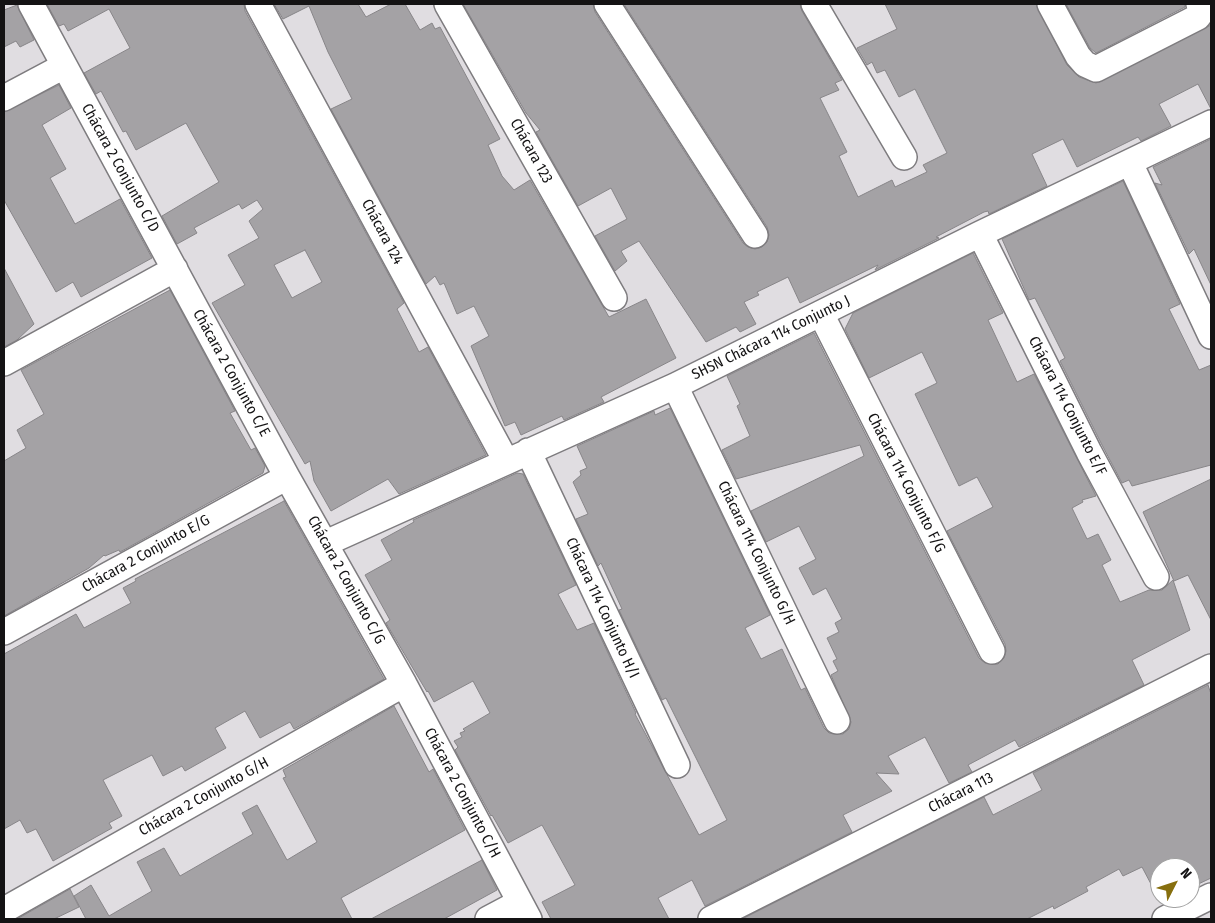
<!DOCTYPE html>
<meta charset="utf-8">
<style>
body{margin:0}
#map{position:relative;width:1215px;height:923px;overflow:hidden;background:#e0dde1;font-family:"Fira Sans Condensed",sans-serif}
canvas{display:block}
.frame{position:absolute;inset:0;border:5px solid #141314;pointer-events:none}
.north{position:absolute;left:1150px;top:858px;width:50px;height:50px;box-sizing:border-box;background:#fff;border:1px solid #a1a1a1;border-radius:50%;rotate:49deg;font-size:14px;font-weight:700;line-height:20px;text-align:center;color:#141314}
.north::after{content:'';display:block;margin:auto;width:18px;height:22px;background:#876f0e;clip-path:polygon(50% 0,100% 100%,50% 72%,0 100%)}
</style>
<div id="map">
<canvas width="1215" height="923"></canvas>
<div class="frame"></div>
<div class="north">N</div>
</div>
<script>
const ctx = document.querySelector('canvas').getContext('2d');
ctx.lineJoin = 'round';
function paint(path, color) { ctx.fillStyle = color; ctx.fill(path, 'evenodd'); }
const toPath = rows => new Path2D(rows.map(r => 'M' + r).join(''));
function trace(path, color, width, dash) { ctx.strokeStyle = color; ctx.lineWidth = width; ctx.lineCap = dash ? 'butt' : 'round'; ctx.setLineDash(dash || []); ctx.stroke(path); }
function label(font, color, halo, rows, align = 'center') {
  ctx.font = font + ' "Fira Sans Condensed",sans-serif'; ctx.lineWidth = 5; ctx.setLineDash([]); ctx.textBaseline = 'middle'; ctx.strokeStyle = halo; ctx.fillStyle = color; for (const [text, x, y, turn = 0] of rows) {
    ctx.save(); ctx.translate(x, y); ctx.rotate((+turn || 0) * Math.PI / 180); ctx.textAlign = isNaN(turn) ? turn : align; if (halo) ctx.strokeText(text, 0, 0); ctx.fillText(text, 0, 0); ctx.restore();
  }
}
const building = toPath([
 [47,4,244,4,245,11,404,303,397,309,419,352,428,347,486,455,399,494,388,479,331,511,314,481,310,461,305,464,212,303,245,285,228,255,259,238,249,221,263,209,257,200,242,209,239,204,194,228,197,233,177,244,162,216,219,182,186,123,136,150,126,131,123,132,101,91,96,94,84,73,130,48,109,9,68,31,64,24,59,26,47,4],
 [305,250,322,282,292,298,274,265,305,250],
 [274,4,358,4,366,17,391,4,405,4,420,30,432,23,435,29,440,27,500,139,488,145,502,176,514,190,530,180,609,317,646,299,676,358,601,397,604,402,564,420,562,416,521,435,515,422,505,426,471,346,489,336,474,306,457,314,444,283,440,285,435,276,426,284,331,109,352,99,328,52,309,6,283,19,274,4],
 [463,4,593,4,595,12,743,243,748,247,755,249,762,247,767,242,769,235,767,227,624,4,800,4,802,11,842,80,835,83,839,90,820,98,847,152,839,156,858,197,892,180,895,187,927,172,923,165,947,153,915,89,899,97,885,70,877,73,872,62,867,65,857,48,897,29,885,4,1036,4,1067,65,1079,77,1096,83,1211,25,1211,109,1198,84,1159,104,1171,126,1141,141,1138,137,1077,167,1063,139,1032,154,1047,186,989,214,988,211,984,212,936,237,939,238,875,270,878,265,800,303,788,277,757,292,759,295,744,302,756,324,740,332,736,327,706,342,639,241,621,251,627,261,615,271,595,236,627,219,611,188,578,206,536,132,540,130,526,113,463,4],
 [1066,4,1185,4,1185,7,1096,53,1090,48,1066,4],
 [17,5,34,40,20,47,16,41,4,47,4,10,17,5],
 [59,85,71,108,42,125,66,169,50,178,75,224,120,199,152,258,81,297,73,282,56,292,4,200,4,112,59,85],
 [1211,139,1211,285,1194,249,1189,254,1155,183,1162,185,1153,167,1211,139],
 [1123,181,1180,304,1169,309,1199,370,1211,365,1211,465,1132,486,1129,480,1122,483,1102,445,1060,361,1065,358,1035,298,1029,300,1002,239,1123,181],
 [973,253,1003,313,988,320,1017,382,1034,374,1096,496,1082,500,1083,502,1072,508,1087,539,1098,534,1111,560,1102,565,1120,602,1149,590,1162,590,1173,580,1190,630,1132,660,1144,685,1019,747,1015,740,968,765,972,772,949,783,925,737,888,756,899,774,876,773,892,791,843,815,852,832,705,906,692,880,658,898,669,919,551,919,542,902,575,885,542,825,508,843,492,815,491,816,455,750,458,747,454,741,462,737,460,733,465,731,463,729,490,713,473,681,434,702,428,691,427,692,386,623,390,620,365,575,392,560,381,540,414,522,413,520,517,473,523,474,576,585,558,594,577,630,594,623,636,713,635,714,699,835,727,820,666,698,662,700,619,610,622,609,601,563,598,566,576,519,588,514,573,482,581,475,580,471,587,468,577,446,654,411,655,415,670,408,770,615,745,628,761,659,782,649,801,690,805,688,824,728,829,733,843,734,849,729,851,722,831,675,838,671,833,661,837,659,827,638,839,632,835,623,842,619,826,588,813,595,799,568,816,559,799,526,766,542,751,511,864,456,860,445,736,479,722,450,750,436,737,406,740,404,727,376,814,333,979,658,985,663,998,664,1004,658,1006,651,1005,644,947,531,993,507,977,477,959,486,915,394,937,383,922,352,869,378,845,329,853,313,973,253],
 [4,268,34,324,17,340,4,347,4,268],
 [170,290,235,411,230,413,251,450,255,448,265,466,263,473,120,552,119,550,105,556,104,555,89,568,4,616,4,461,26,448,17,430,44,414,21,370,170,290],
 [1211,479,1211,620,1188,575,1174,581,1143,512,1211,479],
 [284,501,384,679,294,729,290,722,260,738,245,711,215,728,226,748,185,771,182,766,163,776,152,755,103,780,122,816,109,823,112,828,53,861,36,829,27,833,20,820,4,829,4,654,76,614,84,628,131,603,123,588,136,581,135,579,284,501],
 [1208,685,1211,694,1211,878,1190,888,1190,868,1160,868,1160,898,1171,898,1161,903,1142,867,1123,876,1119,869,1086,887,1088,891,1054,909,1053,906,1027,919,742,919,984,797,993,815,1042,790,1033,773,1208,685],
 [394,706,429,772,433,769,465,830,341,898,352,919,86,919,74,896,91,885,109,916,152,891,137,862,164,848,180,876,253,834,242,813,257,805,287,860,317,842,283,778,286,777,283,770,394,706],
 [482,860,497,890,444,919,371,919,482,860],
 [70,889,79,907,54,919,17,919,70,889]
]);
paint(building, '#a4a2a5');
trace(building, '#878588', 1);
const minor = toPath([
 [31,4,287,477,404,684,529,919],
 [258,4,506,461],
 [447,4,614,298],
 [607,4,755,235],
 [814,4,904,157],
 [1050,4,1078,56,1085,64,1096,69,1198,17,1201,13,1199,4],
 [4,98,64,66],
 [1130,163,1211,336],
 [980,234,1089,452,1156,577],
 [821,314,992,651],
 [4,363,175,269],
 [675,386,837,721],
 [528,451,677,765],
 [326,543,675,386,980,234,1211,123],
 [4,632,287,477],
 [4,910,404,684],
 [488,919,520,902],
 [711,919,1211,667],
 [1165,919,1211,896]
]);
trace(minor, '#7e7c7f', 28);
trace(minor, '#fff', 25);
label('15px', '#141314', '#fff', [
 ["Chácara 123",531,151,61],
 ["Chácara 2 Conjunto C/D",120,168,61],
 ["Chácara 124",382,232,62],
 ["SHSN Chácara 114 Conjunto J",771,338,-26],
 ["Chácara 2 Conjunto C/E",231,373,61],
 ["Chácara 114 Conjunto E/F",1067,406,63],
 ["Chácara 114 Conjunto F/G",906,483,63],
 ["Chácara 114 Conjunto G/H",756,553,64],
 ["Chácara 2 Conjunto E/G",146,554,-29],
 ["Chácara 2 Conjunto C/G",346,580,61],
 ["Chácara 114 Conjunto H/I",602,608,65],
 ["Chácara 2 Conjunto C/H",462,793,62],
 ["Chácara 113",961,793,-27],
 ["Chácara 2 Conjunto G/H",204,797,-29]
]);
</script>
